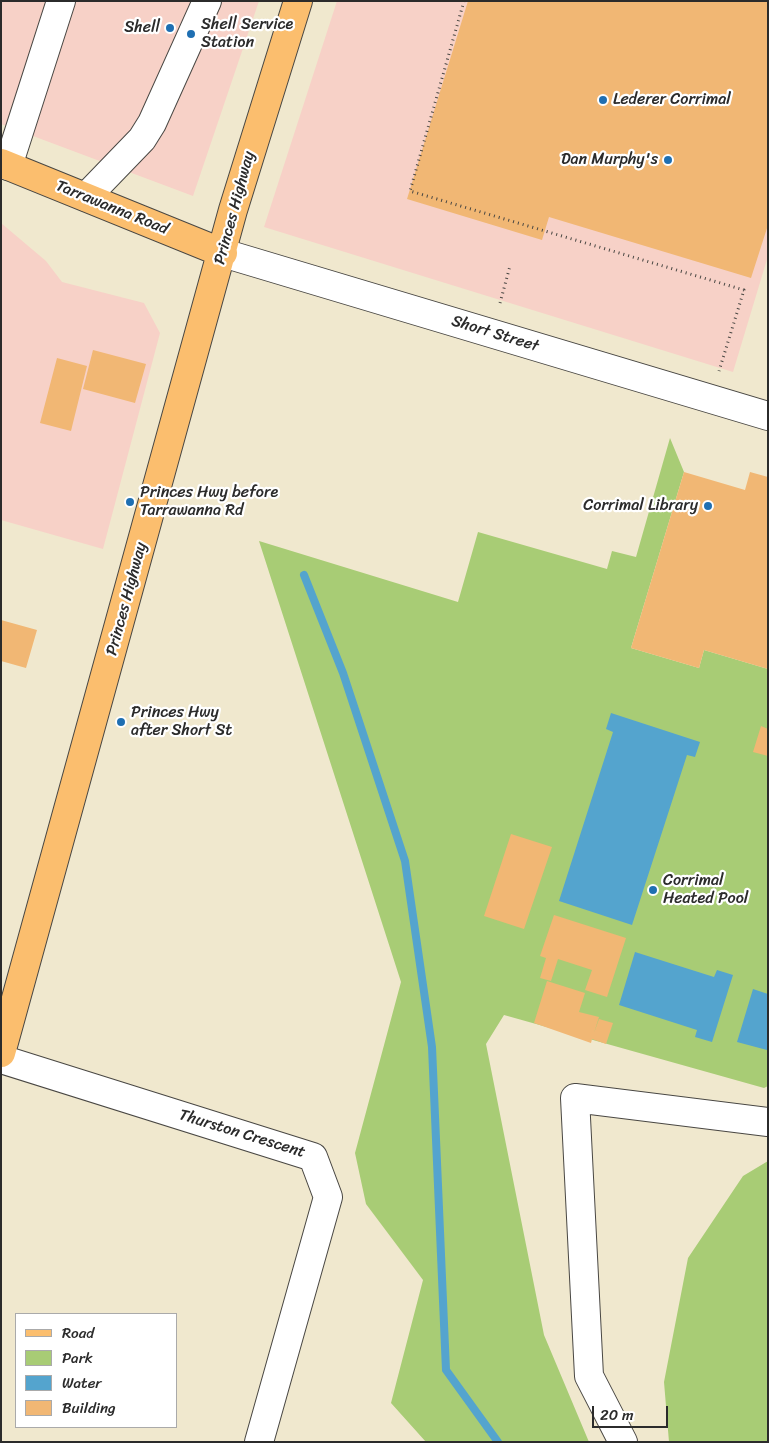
<!DOCTYPE html>
<style>
body{margin:0}
#map{position:relative;width:769px;height:1443px;overflow:hidden;background:#f0e8ce;font-family:Sriracha,sans-serif}
canvas{display:block}
.frame{position:absolute;inset:0;border:2px solid #2b2b2b;pointer-events:none}
.legend{position:absolute;left:15px;top:1313px;width:162px;height:115px;box-sizing:border-box;background:#fff;border:1px solid #aaa;margin:0;padding:6px 9px;list-style:none;font-size:15px;color:#2b2b2b}
.legend li{display:flex;align-items:center;gap:10px;height:25px}
.legend b{width:25px;border:1px solid #aaa}
.scale{position:absolute;left:592px;top:1406px;width:76px;height:22px;box-sizing:border-box;border:2px solid #2b2b2b;border-top:0;padding-left:6px;font-size:15px;line-height:18px;white-space:nowrap;color:#2b2b2b;-webkit-text-stroke:4px #fff;paint-order:stroke}
</style>
<div id="map">
<canvas width="769" height="1443"></canvas>
<div class="frame"></div>
<ul class="legend">
<li><b style="height:6px;background:#fbbe6e"></b>Road</li>
<li><b style="height:14px;background:#a8cc75"></b>Park</li>
<li><b style="height:14px;background:#54a4ce"></b>Water</li>
<li><b style="height:14px;background:#f1b774"></b>Building</li>
</ul>
<div class="scale">20 m</div>
</div>
<script>
const ctx = document.querySelector('canvas').getContext('2d');
ctx.lineJoin = 'round';
function paint(path, color) { ctx.fillStyle = color; ctx.fill(path, 'evenodd'); }
const toPath = rows => new Path2D(rows.map(r => 'M' + r).join(''));
function trace(path, color, width, dash) { ctx.strokeStyle = color; ctx.lineWidth = width; ctx.lineCap = dash ? 'butt' : 'round'; ctx.setLineDash(dash || []); ctx.stroke(path); }
function label(font, color, halo, rows, align = 'center') {
  ctx.font = font + ' Sriracha,sans-serif'; ctx.lineWidth = 4.5; ctx.setLineDash([]); ctx.textBaseline = 'middle'; ctx.strokeStyle = halo; ctx.fillStyle = color; for (const [text, x, y, turn = 0] of rows) {
    ctx.save(); ctx.translate(x, y); ctx.rotate((+turn || 0) * Math.PI / 180); ctx.textAlign = isNaN(turn) ? turn : align; if (halo) ctx.strokeText(text, 0, 0); ctx.fillText(text, 0, 0); ctx.restore();
  }
}
paint(toPath([
 [1,1,259,1,193,196,1,124],
 [337,1,768,1,768,256,733,372,264,227],
 [1,223,46,261,62,282,144,303,160,333,103,549,1,520]
]), '#f7d1c7');
paint(toPath([
 [670,438,684,472,631,648,699,668,704,650,768,669,768,1086,764,1088,504,1015,486,1044,544,1335,589,1442,426,1442,391,1403,423,1280,366,1204,355,1153,401,982,259,541,458,602,478,532,607,569,612,551,636,557],
 [768,1161,768,1442,669,1442,664,1382,688,1258,743,1176]
]), '#a8cc75');
paint(toPath([
 [611,713,700,742,695,757,687,755,632,925,559,901,613,732,606,729],
 [635,952,714,977,717,970,733,975,712,1042,695,1037,697,1030,619,1005],
 [753,989,768,994,767,1050,737,1042]
]), '#54a4ce');
trace(toPath([
 [304,575,343,673,405,861,432,1047,446,1370,498,1442]
]), '#54a4ce', 8);
paint(toPath([
 [468,1,768,1,768,225,751,278,549,217,542,240,407,199],
 [93,350,146,364,135,403,83,389],
 [57,358,87,366,71,431,40,423],
 [684,472,745,490,750,472,768,477,768,669,704,650,699,668,631,648],
 [1,620,37,630,26,668,1,661],
 [761,726,768,729,768,756,753,752],
 [511,834,552,847,524,929,484,916],
 [554,915,626,938,607,997,585,990,592,970,558,959,551,981,540,978,546,958,540,956],
 [547,981,585,993,579,1012,599,1017,594,1033,599,1019,613,1023,606,1044,592,1039,591,1043,534,1023]
]), '#f1b774');
const minor = toPath([
 [8,166,61,1],
 [86,197,142,139,152,123,207,1],
 [223,253,768,416],
 [1,1059,313,1157,328,1197,259,1442],
 [623,1442,589,1376,575,1098,768,1122]
]);
const major = toPath([
 [1,163,223,253],
 [1,1053,233,210,298,1]
]);
trace(minor, '#494743', 30);
trace(major, '#494743', 30);
trace(toPath([
 [464,1,410,191,744,290,719,371],
 [500,303,510,266]
]), '#494743', 3, [1, 4]);
trace(minor, '#fff', 28);
trace(major, '#fbbe6e', 28);
for (const [x, y, r, color] of [
 [170,28,5,"#1f6fb2"],
 [191,34,5,"#1f6fb2"],
 [603,100,5,"#1f6fb2"],
 [668,160,5,"#1f6fb2"],
 [130,502,5,"#1f6fb2"],
 [708,506,5,"#1f6fb2"],
 [121,722,5,"#1f6fb2"],
 [653,890,5,"#1f6fb2"]
]) { const dot = new Path2D(); dot.arc(x, y, r, 0, 2 * Math.PI); ctx.fillStyle = color; ctx.fill(dot); trace(dot, '#fff', 2); }
label('16px', '#2b2b2b', '#fff', [
 ["Shell Service",201,25],
 ["Station",201,43],
 ["Shell",160,28,"right"],
 ["Lederer Corrimal",613,100],
 ["Dan Murphy's",658,160,"right"],
 ["Princes Hwy before",140,493],
 ["Tarrawanna Rd",140,511],
 ["Corrimal Library",698,506,"right"],
 ["Princes Hwy",131,713],
 ["after Short St",131,731],
 ["Corrimal",663,881],
 ["Heated Pool",663,899]
], 'left');
label('16px', '#2b2b2b', '#fff', [
 ["Tarrawanna Road",112,208,22],
 ["Princes Highway",235,208,-75],
 ["Short Street",495,334,17],
 ["Princes Highway",127,599,-75],
 ["Thurston Crescent",242,1134,17]
]);
</script>
